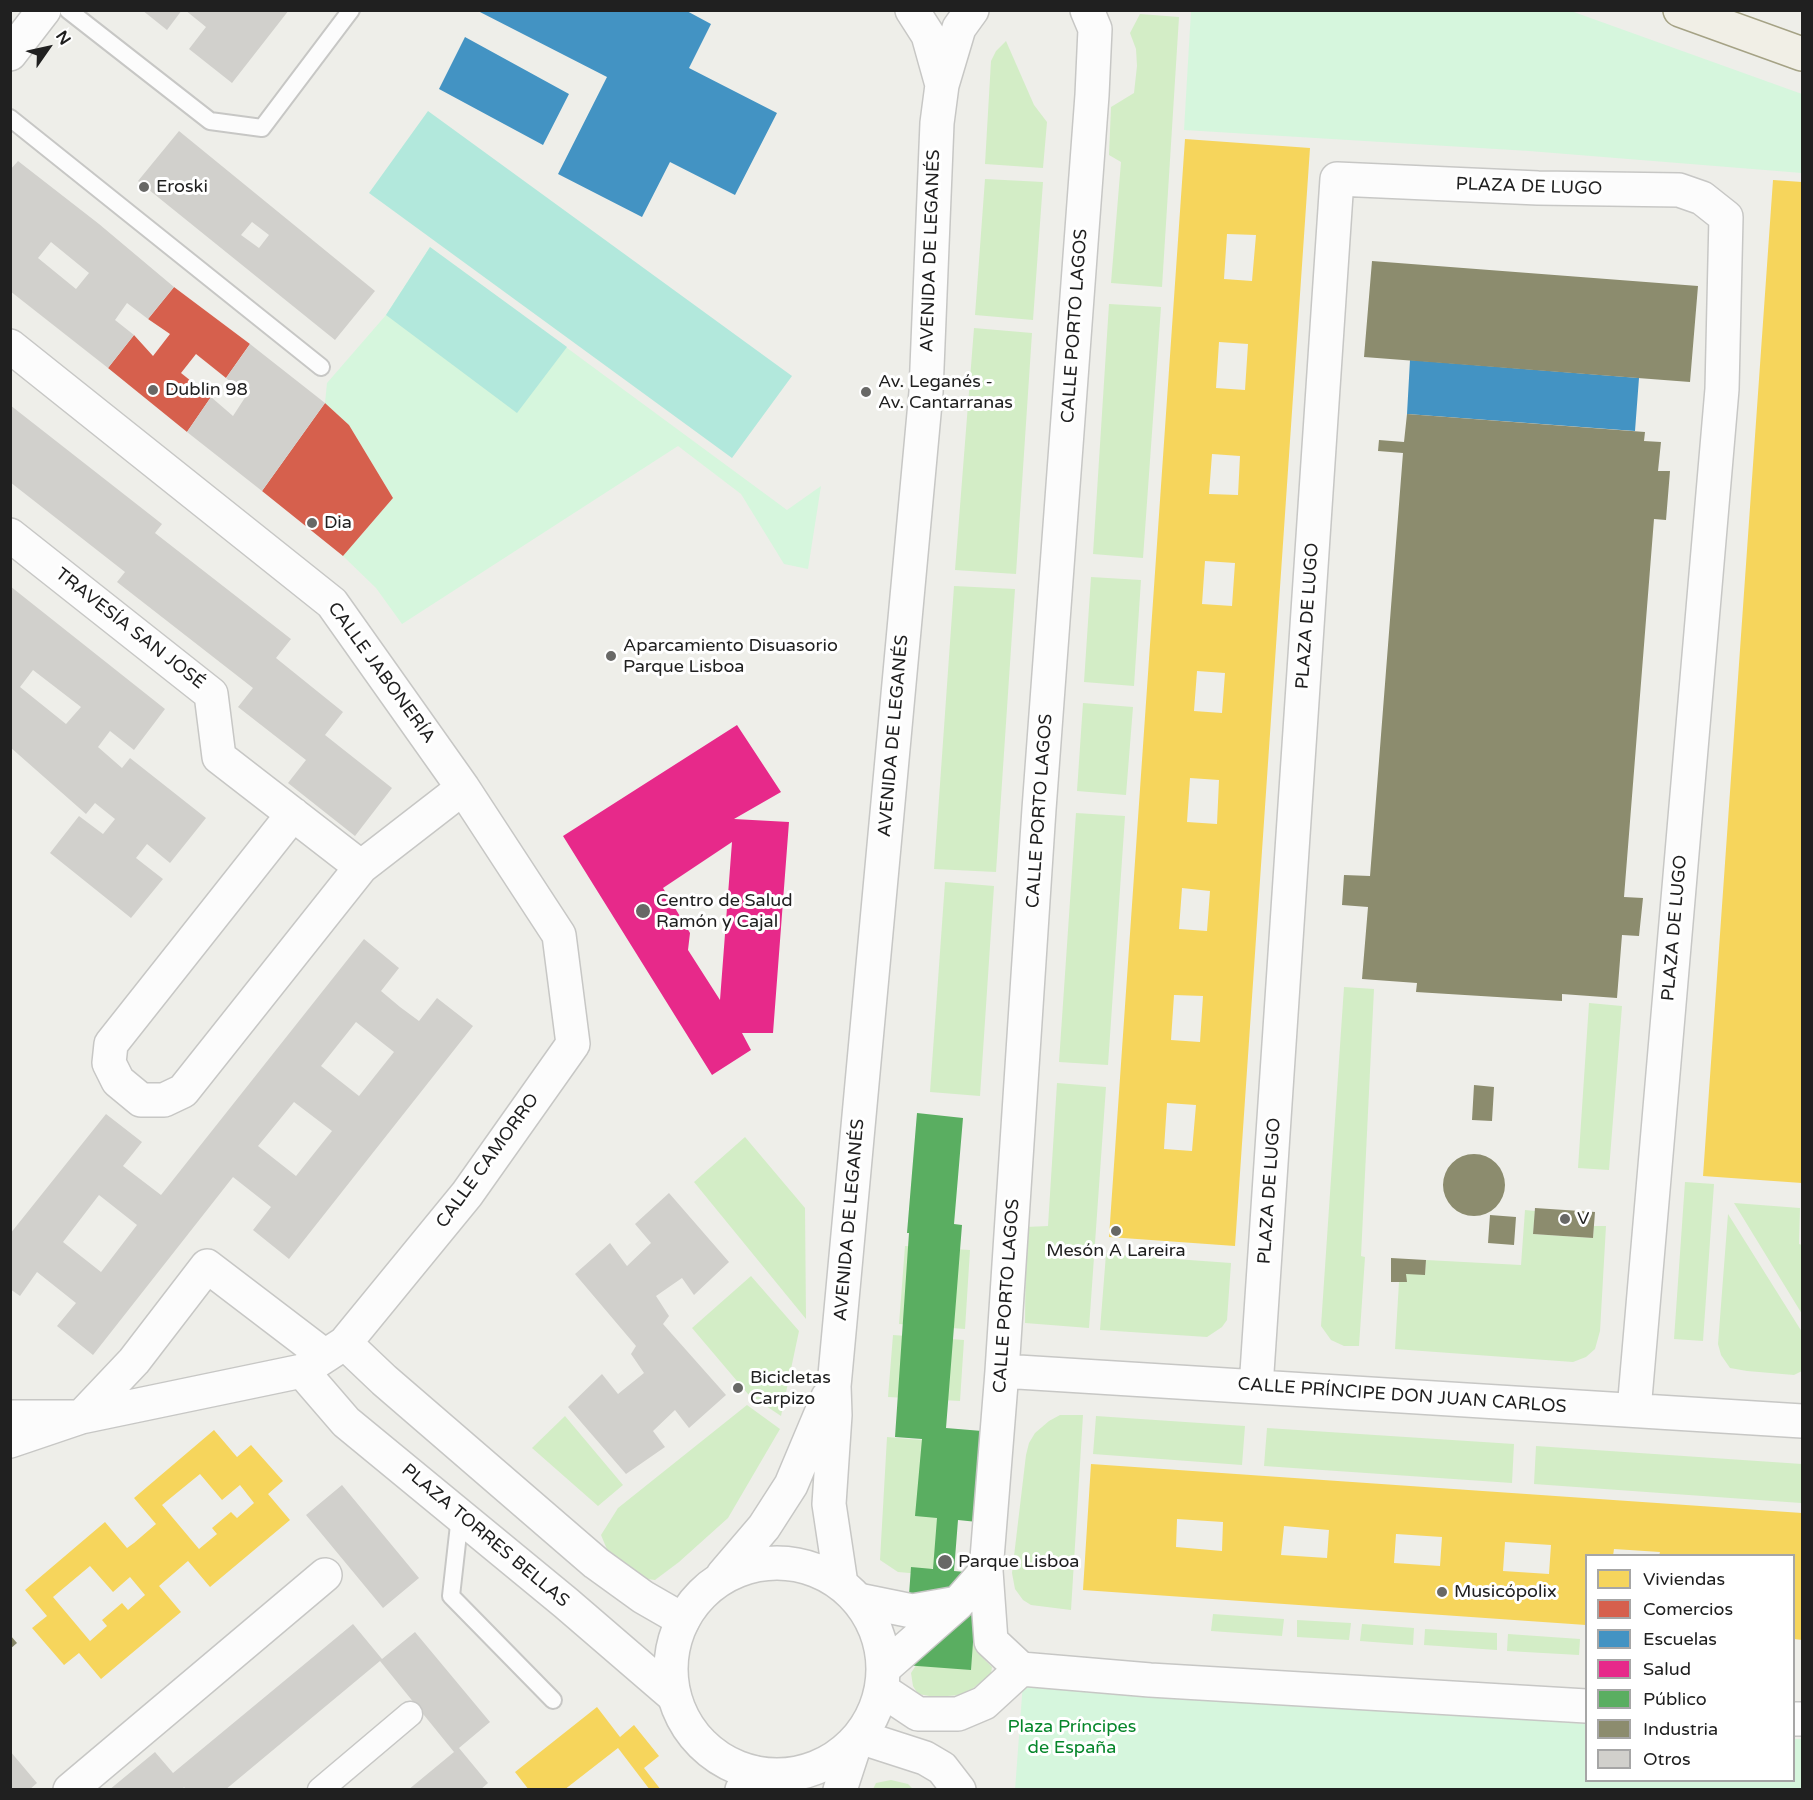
<!DOCTYPE html>
<meta charset="utf-8">
<style>
body{margin:0}
#map{position:relative;width:1813px;height:1800px;overflow:hidden;background:#eeeee9;font-family:"Varela Round",sans-serif}
canvas{display:block}
.frame{position:absolute;inset:0;border:12px solid #202020;pointer-events:none}
.legend{position:absolute;left:1585px;top:1554px;width:210px;height:228px;box-sizing:border-box;background:#fff;border:2px solid #a6a6a6;margin:0;padding:8px 10px;list-style:none;font-size:18px;color:#202020}
.legend li{display:flex;align-items:center;gap:12px;height:30px}
.legend b{width:30px;border:2px solid #a6a6a6}
.north{position:absolute;left:18px;top:18px;width:60px;height:60px;-webkit-text-stroke:4px #fff;paint-order:stroke;rotate:56deg;font-size:16px;font-weight:700;line-height:24px;text-align:center;color:#202020}
.north::after{content:'';display:block;margin:auto;width:21px;height:27px;background:#202020;clip-path:polygon(50% 0,100% 100%,50% 72%,0 100%)}
</style>
<div id="map">
<canvas width="1813" height="1800"></canvas>
<div class="frame"></div>
<ul class="legend">
<li><b style="height:16px;background:#f6d55c"></b>Viviendas</li>
<li><b style="height:16px;background:#d6604d"></b>Comercios</li>
<li><b style="height:16px;background:#4393c3"></b>Escuelas</li>
<li><b style="height:16px;background:#e7298a"></b>Salud</li>
<li><b style="height:16px;background:#5aae61"></b>Público</li>
<li><b style="height:16px;background:#8c8c6e"></b>Industria</li>
<li><b style="height:16px;background:#d1d0cc"></b>Otros</li>
</ul>
<div class="north">N</div>
</div>
<script>
const ctx = document.querySelector('canvas').getContext('2d');
ctx.lineJoin = 'round';
function paint(path, color) { ctx.fillStyle = color; ctx.fill(path, 'evenodd'); }
const toPath = rows => new Path2D(rows.map(r => 'M' + r).join(''));
function trace(path, color, width, dash) { ctx.strokeStyle = color; ctx.lineWidth = width; ctx.lineCap = dash ? 'butt' : 'round'; ctx.setLineDash(dash || []); ctx.stroke(path); }
function label(font, color, halo, rows, align = 'center') {
  ctx.font = font + ' "Varela Round",sans-serif'; ctx.lineWidth = 6; ctx.setLineDash([]); ctx.textBaseline = 'middle'; ctx.strokeStyle = halo; ctx.fillStyle = color; for (const [text, x, y, turn = 0] of rows) {
    ctx.save(); ctx.translate(x, y); ctx.rotate((+turn || 0) * Math.PI / 180); ctx.textAlign = isNaN(turn) ? turn : align; if (halo) ctx.strokeText(text, 0, 0); ctx.fillText(text, 0, 0); ctx.restore();
  }
}
paint(toPath([
 [1140,14,1179,17,1162,287,1111,283,1121,162,1109,155,1111,107,1134,93,1137,66,1136,49,1130,33],
 [1006,41,1034,105,1047,122,1043,168,985,164,991,61,996,51],
 [985,179,1043,182,1033,320,975,315],
 [1109,304,1161,307,1143,558,1093,554],
 [974,328,1032,333,1016,574,955,570],
 [1091,577,1141,580,1134,686,1084,682],
 [954,586,1015,589,996,872,934,869],
 [1083,703,1133,707,1126,795,1077,791],
 [1076,813,1125,816,1108,1065,1059,1062],
 [945,882,994,886,980,1096,930,1092],
 [1344,987,1374,989,1361,1256,1365,1257,1359,1346,1344,1346,1331,1340,1321,1326],
 [1589,1003,1622,1006,1609,1170,1578,1168],
 [1057,1083,1106,1087,1089,1328,1025,1323,1026,1227,1048,1226],
 [745,1137,805,1208,806,1319,694,1182],
 [1685,1182,1714,1184,1703,1341,1674,1339],
 [1734,1203,1800,1208,1799,1244,1802,1245,1802,1314],
 [1525,1210,1535,1211,1533,1234,1593,1238,1594,1226,1606,1226,1600,1331,1595,1349,1586,1357,1573,1362,1395,1349,1399,1282,1406,1282,1406,1274,1425,1274,1426,1260,1521,1265],
 [1728,1214,1802,1332,1802,1371,1794,1375,1747,1371,1730,1368,1721,1355,1718,1344],
 [905,1246,970,1250,965,1329,899,1324],
 [1106,1254,1231,1263,1227,1320,1222,1327,1207,1337,1100,1330],
 [751,1276,799,1331,781,1416,748,1394,692,1328],
 [893,1335,964,1340,960,1401,888,1397],
 [747,1405,780,1429,728,1518,679,1562,655,1580,632,1577,614,1566,601,1535,618,1508],
 [1060,1415,1083,1415,1071,1610,1031,1605,1023,1600,1015,1589,1012,1573,1026,1455,1029,1443,1035,1433,1049,1421],
 [565,1416,623,1485,598,1506,532,1448],
 [1096,1416,1245,1426,1242,1465,1093,1454],
 [1267,1428,1514,1444,1512,1483,1264,1466],
 [887,1437,957,1443,937,1566,921,1574,898,1572,880,1560],
 [1536,1446,1802,1464,1801,1503,1534,1484],
 [975,1609,977,1646,983,1658,992,1667,991,1674,967,1693,960,1695,935,1697,918,1694,913,1686,911,1673,924,1653],
 [1213,1614,1284,1619,1282,1636,1211,1631],
 [1297,1620,1351,1623,1349,1640,1297,1637],
 [1362,1624,1414,1628,1413,1645,1360,1641],
 [1425,1629,1497,1633,1497,1650,1424,1645],
 [1508,1634,1580,1639,1579,1655,1507,1651],
 [891,1780,908,1784,913,1789,873,1789,876,1783]
]), '#d3edc6');
paint(toPath([
 [1191,11,1571,11,1802,94,1802,173,1529,151,1184,130],
 [430,247,787,510,821,486,808,569,784,564,741,494,678,446,402,624,376,588,343,556,393,498,349,425,325,403,327,383,386,315],
 [1023,1682,1586,1724,1586,1780,1794,1780,1794,1739,1802,1739,1802,1789,1015,1790]
]), '#d6f6dd');
paint(toPath([
 [428,111,792,376,732,458,369,193],
 [430,247,567,347,517,413,386,315]
]), '#b2e8dc');
paint(toPath([
 [1185,139,1310,148,1235,1246,1109,1237],
 [1227,234,1256,235,1252,281,1224,279],
 [1219,342,1248,344,1245,390,1216,388],
 [1212,454,1240,456,1238,495,1209,494],
 [1205,561,1235,563,1232,606,1202,604],
 [1197,671,1225,673,1222,713,1194,711],
 [1190,778,1219,780,1217,824,1187,822],
 [1182,888,1210,891,1207,931,1179,929],
 [1174,995,1203,996,1200,1042,1171,1040],
 [1167,1103,1196,1105,1192,1151,1164,1149],
 [1773,180,1802,182,1802,1183,1703,1176],
 [214,1430,237,1457,251,1445,283,1481,268,1494,290,1520,210,1587,188,1561,159,1586,181,1612,101,1679,79,1653,64,1665,32,1628,47,1616,25,1590,105,1522,127,1548,134,1543,156,1524,134,1498],
 [200,1474,222,1500,240,1485,254,1503,237,1518,231,1512,212,1528,217,1534,199,1549,162,1505],
 [90,1566,113,1592,130,1577,145,1595,128,1610,122,1603,102,1620,107,1626,90,1641,53,1597],
 [1091,1464,1802,1513,1802,1640,1794,1639,1794,1556,1659,1556,1660,1552,1614,1549,1613,1556,1586,1556,1586,1625,1083,1590],
 [1177,1519,1223,1522,1222,1551,1176,1547],
 [1284,1526,1329,1530,1327,1558,1281,1555],
 [1396,1534,1442,1537,1440,1566,1394,1563],
 [1505,1542,1551,1545,1549,1574,1503,1571],
 [597,1707,620,1737,634,1725,659,1756,644,1768,661,1790,650,1790,618,1748,564,1790,529,1790,515,1772]
]), '#f6d55c');
paint(toPath([
 [174,287,250,344,226,378,196,354,181,373,211,397,187,432,108,368,134,335,153,356,170,334,148,319],
 [325,403,349,425,393,498,343,556,262,491]
]), '#d6604d');
paint(toPath([
 [476,10,685,10,711,24,689,68,777,113,735,195,670,162,642,217,558,174,607,77],
 [465,37,569,94,543,145,439,89],
 [1410,360,1639,378,1635,431,1407,414]
]), '#4393c3');
paint(toPath([
 [737,725,781,792,734,819,789,822,773,1033,742,1033,751,1050,712,1075,563,836],
 [732,842,720,1000,688,950,690,933,663,888]
]), '#e7298a');
paint(toPath([
 [917,1113,963,1118,954,1224,962,1225,946,1428,994,1432,987,1523,958,1520,954,1571,978,1573,971,1670,904,1665,911,1567,933,1569,937,1518,915,1516,922,1439,895,1437,909,1233,907,1233]
]), '#5aae61');
paint(toPath([
 [1372,261,1698,286,1690,382,1364,357],
 [1407,414,1645,432,1644,441,1661,442,1658,471,1670,471,1666,520,1654,519,1624,897,1643,898,1639,936,1622,935,1617,998,1562,994,1562,1001,1416,992,1417,983,1362,979,1368,907,1342,905,1344,875,1370,876,1403,453,1378,451,1379,440,1404,442],
 [1474,1085,1494,1087,1492,1121,1472,1120],
 '1443 1185a31 31 0 1 1 62 0a31 31 0 1 1-62 0Z',
 [1535,1208,1595,1212,1593,1238,1533,1234],
 [1490,1215,1516,1217,1514,1245,1488,1243],
 [1391,1258,1426,1260,1425,1275,1406,1274,1407,1282,1391,1282],
 [10,1635,17,1643,10,1649]
]), '#8c8c6e');
paint(toPath([
 [142,10,182,10,167,30],
 [185,10,289,10,232,83,189,49,206,27],
 [179,131,375,291,335,340,138,181],
 [252,222,269,235,259,248,241,235],
 [18,161,99,224,174,287,148,319,127,303,115,320,134,335,108,368,10,291,10,170],
 [51,242,89,273,76,289,38,258],
 [250,344,325,403,262,491,187,432,211,397,233,416,246,396,226,378],
 [10,405,162,524,155,533,291,639,276,658,343,712,325,735,392,788,355,836,288,783,306,760,238,707,253,688,117,582,125,572,10,482],
 [10,586,165,709,134,750,110,731,98,747,122,768,130,758,206,818,170,863,147,844,136,858,163,879,131,918,50,853,79,816,103,834,115,819,95,803,86,814,10,747],
 [33,670,81,707,66,724,20,687],
 [364,939,399,968,381,991,400,1007,419,1021,437,998,473,1026,289,1259,253,1230,271,1207,233,1177,93,1355,57,1326,76,1303,37,1272,20,1296,10,1289,10,1234,106,1114,142,1142,123,1166,161,1195],
 [356,1022,394,1052,359,1096,321,1066],
 [294,1102,332,1131,296,1176,258,1146],
 [99,1195,137,1225,101,1272,63,1242],
 [669,1193,729,1262,694,1295,682,1278,656,1296,669,1316,663,1324,726,1395,689,1428,675,1410,653,1431,665,1447,626,1474,568,1407,602,1374,618,1394,644,1373,631,1354,636,1346,575,1274,610,1243,627,1266,651,1243,635,1224],
 [342,1485,419,1578,383,1608,306,1515],
 [353,1624,382,1659,415,1632,490,1722,459,1748,488,1783,480,1790,408,1790,454,1752,380,1661,225,1790,186,1790,184,1787,182,1790,109,1790,155,1752,173,1773],
 [10,1751,37,1783,29,1790,10,1790]
]), '#d1d0cc');
const service = toPath([
 [68,10,210,121,262,128,351,10],
 [10,118,321,367],
 [460,1516,451,1596,553,1700]
]);
const pedestrian = toPath([
 [320,1790,410,1714]
]);
const minor = toPath([
 [1087,10,1095,29,1092,95,1039,809,1002,1371,986,1571,991,1641,1021,1669,1150,1680,1586,1706],
 [10,54,44,10],
 [10,346,332,603,463,788,559,935,573,1044,467,1194,345,1343,302,1371,81,1417,10,1417],
 [10,535,211,694,219,757,361,867,463,788],
 [293,814,111,1044,109,1063,118,1081,141,1100,164,1100,183,1091,361,867],
 [345,1343,384,1380,596,1563,643,1597,683,1620],
 [302,1371,346,1422,566,1603,674,1696],
 [1002,1371,1802,1421],
 [1256,1387,1337,179,1538,188,1679,190,1702,198,1726,217,1722,389,1634,1410],
 [10,1441,81,1417,134,1361,207,1266,325,1356],
 [858,1600,912,1611,958,1603],
 [884,1668,958,1603,986,1571],
 [882,1690,918,1714,958,1714,984,1703,1021,1669],
 [1794,1719,1802,1719],
 [860,1737,925,1758,942,1768,959,1790],
 [70,1790,325,1575],
 [742,1790,755,1773]
]);
const tertiary = toPath([
 [912,10,928,35,942,85],
 '671 1669a106 106 0 1 1 212 0a106 106 0 1 1-212 0Z',
 [723,1575,764,1527,791,1485,828,1397],
 [841,1584,829,1504,835,1415,834,1386,926,392,937,123,942,85,959,28,972,10],
 [840,1790,856,1741]
]);
const primary = toPath([
 [1680,10,1802,54]
]);
trace(service, '#c7c7c5', 20);
trace(pedestrian, '#c7c7c5', 27);
trace(minor, '#c7c7c5', 36);
trace(tertiary, '#c7c7c5', 36);
trace(primary, '#a5a285', 36);
trace(service, '#fcfcfc', 16);
trace(pedestrian, '#fcfcfc', 24);
trace(minor, '#fcfcfc', 33);
trace(tertiary, '#fcfcfc', 33);
trace(primary, '#f1efe6', 33);
for (const [x, y, r, color] of [
 [144,187,6,"#686866"],
 [153,390,6,"#686866"],
 [866,392,6,"#686866"],
 [312,523,6,"#686866"],
 [611,656,6,"#686866"],
 [643,911,8,"#686866"],
 [1565,1219,6,"#686866"],
 [1116,1231,6,"#686866"],
 [738,1388,6,"#686866"],
 [945,1562,8,"#686866"],
 [1442,1592,6,"#686866"]
]) { const dot = new Path2D(); dot.arc(x, y, r, 0, 2 * Math.PI); ctx.fillStyle = color; ctx.fill(dot); trace(dot, '#fff', 2); }
label('18px', '#202020', '#fff', [
 ["Eroski",156,187],
 ["Av. Leganés -",878,382],
 ["Av. Cantarranas",878,403],
 ["Dublin 98",165,390],
 ["Dia",324,523],
 ["Aparcamiento Disuasorio",623,646],
 ["Parque Lisboa",623,667],
 ["Centro de Salud",656,901],
 ["Ramón y Cajal",656,922],
 ["V",1577,1219],
 ["Mesón A Lareira",1116,1251,"center"],
 ["Bicicletas",750,1378],
 ["Carpizo",750,1399],
 ["Parque Lisboa",958,1562],
 ["Musicópolix",1454,1592]
], 'left');
label('18px', '#202020', '#fff', [
 ["PLAZA DE LUGO",1529,187,2],
 ["AVENIDA DE LEGANÉS",931,251,-88],
 ["CALLE PORTO LAGOS",1075,326,-86],
 ["PLAZA DE LUGO",1308,616,-86],
 ["TRAVESÍA SAN JOSÉ",130,629,38],
 ["CALLE JABONERÍA",381,673,54],
 ["AVENIDA DE LEGANÉS",894,736,-85],
 ["CALLE PORTO LAGOS",1040,811,-86],
 ["PLAZA DE LUGO",1675,928,-85],
 ["CALLE CAMORRO",488,1161,-54],
 ["PLAZA DE LUGO",1270,1191,-86],
 ["AVENIDA DE LEGANÉS",850,1220,-85],
 ["CALLE PORTO LAGOS",1007,1296,-86],
 ["CALLE PRÍNCIPE DON JUAN CARLOS",1402,1396,4],
 ["PLAZA TORRES BELLAS",485,1536,40]
]);
label('18px', '#06862b', '#fff', [
 ["Plaza Príncipes",1072,1727],
 ["de España",1072,1748]
]);
</script>
